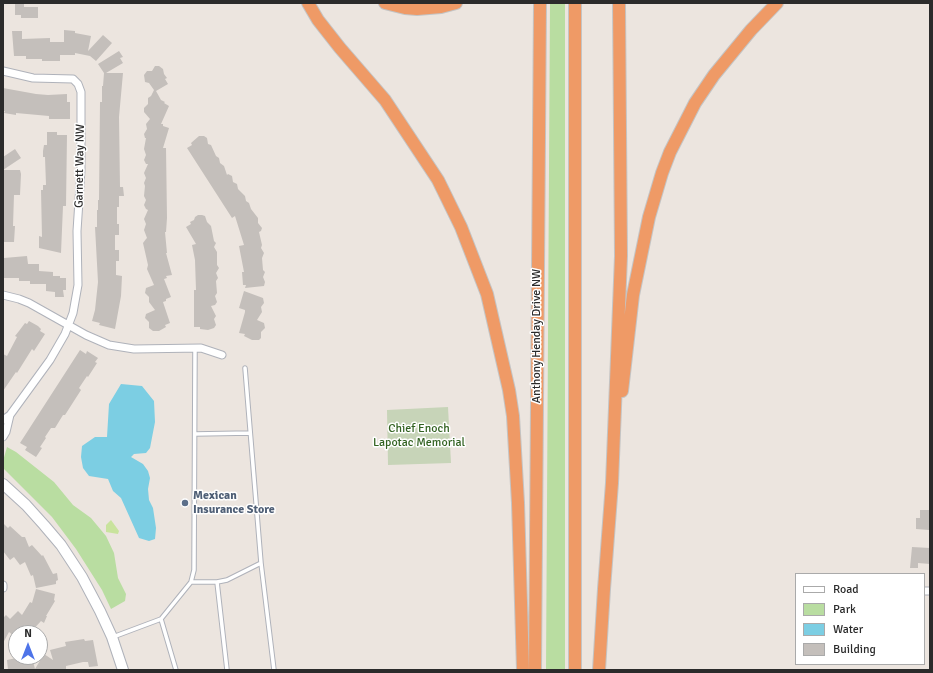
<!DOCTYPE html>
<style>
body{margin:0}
#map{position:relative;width:933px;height:673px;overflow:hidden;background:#ece5df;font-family:Signika,sans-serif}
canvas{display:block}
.frame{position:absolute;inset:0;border:4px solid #2b2b2b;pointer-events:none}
.legend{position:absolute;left:795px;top:573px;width:130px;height:92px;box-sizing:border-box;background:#fff;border:1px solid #aaa;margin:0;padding:5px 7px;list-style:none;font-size:12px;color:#2b2b2b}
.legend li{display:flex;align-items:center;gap:8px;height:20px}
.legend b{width:20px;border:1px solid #aaa}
.north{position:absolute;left:8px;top:625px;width:40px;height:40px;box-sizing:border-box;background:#fff;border:1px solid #aaa;border-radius:50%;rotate:0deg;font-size:11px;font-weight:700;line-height:16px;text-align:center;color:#2b2b2b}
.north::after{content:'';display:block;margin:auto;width:14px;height:18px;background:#4e74e9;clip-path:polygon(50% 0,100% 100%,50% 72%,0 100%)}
</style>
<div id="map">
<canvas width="933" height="673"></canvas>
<div class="frame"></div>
<ul class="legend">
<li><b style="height:5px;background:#fff"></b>Road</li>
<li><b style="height:11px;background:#b9dda1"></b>Park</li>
<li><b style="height:11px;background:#7ccee3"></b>Water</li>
<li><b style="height:11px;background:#c4bfbb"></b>Building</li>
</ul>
<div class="north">N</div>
</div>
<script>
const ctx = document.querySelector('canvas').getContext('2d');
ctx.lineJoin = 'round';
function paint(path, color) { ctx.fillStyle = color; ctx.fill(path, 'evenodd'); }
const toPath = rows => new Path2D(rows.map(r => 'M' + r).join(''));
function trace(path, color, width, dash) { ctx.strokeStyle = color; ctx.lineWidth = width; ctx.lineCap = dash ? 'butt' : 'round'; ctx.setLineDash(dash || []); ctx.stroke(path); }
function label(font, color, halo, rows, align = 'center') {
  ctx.font = font + ' Signika,sans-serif'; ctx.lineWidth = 3; ctx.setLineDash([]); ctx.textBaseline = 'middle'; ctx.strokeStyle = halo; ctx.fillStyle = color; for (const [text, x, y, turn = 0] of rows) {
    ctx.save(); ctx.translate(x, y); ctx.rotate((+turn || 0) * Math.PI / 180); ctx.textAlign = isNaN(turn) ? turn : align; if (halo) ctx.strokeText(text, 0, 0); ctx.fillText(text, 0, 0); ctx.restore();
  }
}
paint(toPath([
 [550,3,565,3,565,670,546,670],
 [7,447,16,452,54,482,73,505,91,518,106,536,114,553,118,578,126,594,125,601,111,609,102,590,76,549,52,517,3,468,3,461]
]), '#b9dda1');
paint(toPath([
 [448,407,451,463,388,465,387,410]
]), '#c7d4b8');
paint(toPath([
 [111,520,119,531,118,534,106,532,106,525]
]), '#c9e39d');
paint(toPath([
 [121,384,142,386,154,401,155,422,150,448,146,453,134,454,131,457,143,464,148,471,150,478,148,489,149,500,153,508,156,528,155,539,149,541,139,538,121,498,113,491,108,479,89,476,83,468,81,457,82,446,95,437,107,437,109,404]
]), '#7ccee3');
paint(toPath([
 [15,3,24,3,24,7,38,7,38,18,21,18,21,15,15,15],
 [64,30,75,31,75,33,91,36,88,51,103,35,112,43,96,61,90,56,75,53,75,55,60,55,60,61,42,61,42,59,26,59,26,56,14,56,12,31,22,31,22,39,50,38,50,42,64,42],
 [119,51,123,57,120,58,123,63,106,73,123,73,119,117,120,187,123,187,124,196,119,196,119,207,117,207,117,224,119,224,119,235,115,235,115,250,119,250,119,261,116,261,116,275,122,276,121,296,115,329,99,325,100,323,92,321,95,310,98,282,95,227,97,227,97,210,98,210,98,200,99,200,100,102,102,102,102,86,103,86,104,73,98,64],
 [155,66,159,66,163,69,164,74,167,78,165,79,168,84,156,91,161,100,165,102,164,103,169,106,161,124,163,124,163,126,169,128,163,148,166,148,167,218,166,232,165,232,167,253,166,253,172,275,166,276,167,278,164,279,171,297,166,299,166,301,163,302,170,323,165,325,166,327,159,331,153,331,149,328,149,322,145,318,146,314,155,310,149,302,149,297,145,293,146,288,154,285,147,269,148,265,143,243,146,239,147,238,144,230,146,224,144,219,148,210,146,209,144,205,146,200,144,196,145,186,144,183,146,178,144,173,148,164,146,164,144,160,146,155,144,149,146,138,145,138,144,134,147,129,146,124,150,119,144,112,144,108,148,104,148,98,151,96,154,90,149,83,145,82,144,75,147,71,152,71],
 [3,88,36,94,48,95,67,94,67,102,70,102,70,119,49,119,49,116,16,113,16,115,4,113,5,111,3,111],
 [47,132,57,132,57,135,67,135,66,206,63,206,61,253,39,248,39,236,42,237,41,190,43,190,43,185,46,185,45,157,43,157,43,151,44,145,47,145],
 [199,136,204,136,207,138,208,144,211,145,216,156,219,158,220,163,224,166,227,175,228,174,232,176,233,182,237,184,238,189,245,196,246,201,249,203,251,209,258,218,258,223,262,228,261,231,259,232,262,245,261,248,264,253,262,258,263,270,265,272,263,277,265,282,264,286,245,288,246,285,243,285,242,272,244,272,239,246,244,245,235,216,232,218,187,148,192,145,191,143],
 [15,149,21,158,3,170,3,157],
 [3,170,20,170,21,174,20,195,14,195,13,226,15,226,14,242,3,242],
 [198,215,202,215,205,216,207,222,211,226,214,241,216,243,214,247,217,252,217,265,219,268,216,273,218,278,216,281,217,293,215,296,217,302,215,305,211,306,216,316,214,319,216,325,214,328,208,330,200,329,200,327,194,327,194,290,196,290,195,260,192,245,196,244,186,227,191,224,190,222,194,220,195,217],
 [27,256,28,264,39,264,39,271,53,272,53,276,60,276,60,278,66,278,66,290,63,290,64,297,55,297,55,292,46,291,46,284,30,284,30,281,19,281,19,278,3,278,4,258],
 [244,291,263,298,264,303,261,307,262,312,257,320,264,323,265,328,261,332,261,338,259,340,252,340,244,336,245,334,239,333,245,312,245,310,239,308],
 [29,321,38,326,41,329,40,331,45,334,34,351,32,349,17,373,16,372,3,391,3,354,7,356,17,337,15,336,19,331,25,323,27,324],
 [80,350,86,354,87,351,98,358,95,362,97,363,88,377,87,376,79,388,81,390,65,415,63,415,55,428,51,428,45,437,46,438,40,447,42,448,36,457,25,450,27,447,20,443],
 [920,510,929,510,929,530,916,529,916,518,920,518],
 [3,523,8,528,10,526,22,537,25,537,29,547,32,545,42,556,43,555,53,574,57,573,58,580,56,581,56,584,36,588,33,575,31,576,25,562,20,565,14,557,10,560,3,551],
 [912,547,930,548,930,564,918,563,918,568,910,568],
 [36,589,55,594,54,600,55,601,46,616,47,616,44,623,41,621,30,633,28,633,23,628,14,636,9,632,3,643,3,618,6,615,10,619,18,611,22,615,30,602,32,603],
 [84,639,85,641,93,640,98,666,89,667,88,662,83,662,66,666,66,669,60,670,8,670,7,660,21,657,32,657,35,669,44,654,53,660,50,650,66,646,65,642]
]), '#c4bfbb');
const service = toPath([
 [195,434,250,433],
 [261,563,274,670],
 [191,582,217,582,227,580,261,563,245,368],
 [217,582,227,670],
 [161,619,176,670],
 [113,637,161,619,191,582,194,570,195,348]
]);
const minor = toPath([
 [3,71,33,78,73,79,78,84,81,92,81,170,77,231,78,285,73,313,65,334,50,360,10,415,3,420],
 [3,295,19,299,29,303,86,335,109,345,134,349,201,348,222,355],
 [3,437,6,432,10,415],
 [3,585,3,588],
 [924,591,930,591]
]);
const secondary = toPath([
 [3,484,26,505,44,525,61,545,82,577,100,611,112,637,123,670]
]);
const motorway = toPath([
 [308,3,318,20,340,48,385,100,438,180,461,227,487,294,509,390,513,416,518,503,523,670],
 [385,3,405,8,417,9,441,7,456,3],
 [575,3,575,670],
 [622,391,633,295,649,217,662,173,670,152,695,103,714,75,751,30,777,3],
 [535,670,540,3],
 [599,670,604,589,612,483,621,256,619,3]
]);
trace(service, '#afb2ba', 5.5);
trace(minor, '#afb2ba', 9);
trace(secondary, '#afb2ba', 12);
trace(motorway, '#c4c4c4', 14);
trace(service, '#fff', 3.5);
trace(minor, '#fff', 7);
trace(secondary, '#fff', 10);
trace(motorway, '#ef9a66', 12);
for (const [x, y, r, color] of [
 [185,503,4,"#5c6f8a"]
]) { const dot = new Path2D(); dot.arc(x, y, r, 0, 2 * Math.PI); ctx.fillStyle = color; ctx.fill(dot); trace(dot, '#fff', 1.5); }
label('12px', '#2b2b2b', '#fff', [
 ["Garnett Way NW",80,166,-89],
 ["Anthony Henday Drive NW",537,336,-90]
]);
label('12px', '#326221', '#fff', [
 ["Chief Enoch",419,429],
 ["Lapotac Memorial",419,443]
]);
label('bold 12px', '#4e5e75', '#fff', [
 ["Mexican",193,496],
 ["Insurance Store",193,510]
], 'left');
</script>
